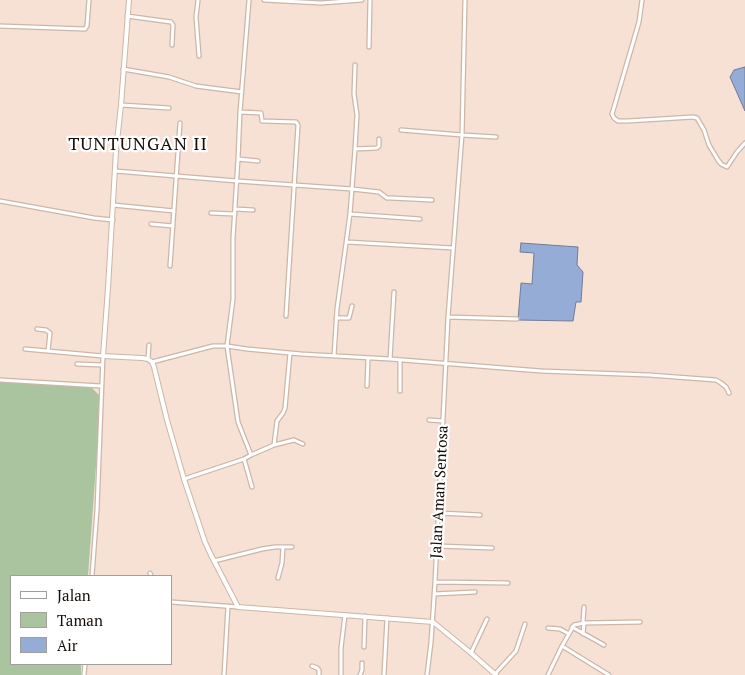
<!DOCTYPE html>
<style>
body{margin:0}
#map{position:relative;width:745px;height:675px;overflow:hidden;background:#f7e1d4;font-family:"PT Serif",serif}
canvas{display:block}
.legend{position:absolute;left:10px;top:575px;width:162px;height:90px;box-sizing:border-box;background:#fff;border:1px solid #a19e9c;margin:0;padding:6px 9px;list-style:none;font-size:15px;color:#140d08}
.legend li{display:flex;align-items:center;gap:10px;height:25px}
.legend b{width:25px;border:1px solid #a19e9c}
</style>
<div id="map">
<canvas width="745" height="675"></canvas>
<ul class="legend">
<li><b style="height:6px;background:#fff"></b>Jalan</li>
<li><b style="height:14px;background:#aac49f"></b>Taman</li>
<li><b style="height:14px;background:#95acd7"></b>Air</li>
</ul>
</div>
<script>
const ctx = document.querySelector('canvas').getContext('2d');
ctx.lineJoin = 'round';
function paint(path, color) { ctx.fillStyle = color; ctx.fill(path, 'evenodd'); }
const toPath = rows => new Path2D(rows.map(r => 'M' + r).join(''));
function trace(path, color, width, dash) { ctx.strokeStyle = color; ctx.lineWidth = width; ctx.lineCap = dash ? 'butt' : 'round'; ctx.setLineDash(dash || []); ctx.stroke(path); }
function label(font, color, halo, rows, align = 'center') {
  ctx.font = font + ' "PT Serif",serif'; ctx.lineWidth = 4.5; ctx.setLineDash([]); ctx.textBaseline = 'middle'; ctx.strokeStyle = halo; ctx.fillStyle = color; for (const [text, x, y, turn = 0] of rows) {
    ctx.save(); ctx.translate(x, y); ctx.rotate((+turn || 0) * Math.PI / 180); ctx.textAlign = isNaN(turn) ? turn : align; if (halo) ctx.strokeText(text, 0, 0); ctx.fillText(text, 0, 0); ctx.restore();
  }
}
paint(toPath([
 [0,381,85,386,92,388,101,397,88,576,11,576,11,664,81,664,81,675,0,675]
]), '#aac49f');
const water = toPath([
 [745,67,745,111,730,77,734,70,745,67],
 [521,243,578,247,577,265,583,272,581,302,576,302,573,321,518,320,521,283,532,284,534,253,520,252,521,243]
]);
paint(water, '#95acd7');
trace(water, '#6e7c99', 1);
const minor = toPath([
 [198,0,196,17,199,56],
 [249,0,240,112,238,159,233,238,233,299,227,346,238,422,251,455],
 [264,0,321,3,362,0],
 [642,0,639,22,615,104,612,114,614,118,618,121,628,121,693,117,697,118,704,130,709,145,718,160,721,164,727,167,737,152,745,143],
 [127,16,171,22,173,25,172,45],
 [0,26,85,29,87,26,89,0],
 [369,47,370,0],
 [123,69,169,77,196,86,242,92],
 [121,105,169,108],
 [240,112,261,113,262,121,296,122,298,125,286,316],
 [401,130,462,135,496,137],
 [355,149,377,148,379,146,379,139],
 [238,159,258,161],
 [115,171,237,181,352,189,379,192,387,198,391,198,432,200],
 [0,201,94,218,113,220],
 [113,205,174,211],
 [235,209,253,210],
 [211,213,235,214],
 [350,214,420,219],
 [151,224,173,226],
 [347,242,453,248],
 [170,266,180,123],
 [448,317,517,319],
 [336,318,349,318,352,306],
 [37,329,46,330,50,333,48,351],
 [25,349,103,356,97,510,92,576],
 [334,356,337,309,350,214,355,149,357,115,354,94,355,65],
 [148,359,149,345],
 [390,359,394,292],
 [152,362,213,346,227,346,247,349,301,354,390,359,541,371,649,375,716,380,721,383,726,387,729,393],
 [77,364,102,365],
 [0,380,101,386],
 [367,386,368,358],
 [400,391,400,360],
 [429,420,443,421],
 [274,445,294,440,303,444],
 [244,459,252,487],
 [184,479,244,459,251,455,274,445,277,421,283,413,285,408,290,353],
 [439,513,480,515],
 [437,546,492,548],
 [214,561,262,549,275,547,292,547],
 [150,573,151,576],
 [278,578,282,563,283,547],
 [435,582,508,583],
 [434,594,475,592],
 [171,602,238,607],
 [583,623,584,607],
 [572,627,604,645],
 [548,628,560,629,569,634],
 [583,634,584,623],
 [562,646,609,675],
 [364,647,365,616],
 [471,653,487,619],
 [312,666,317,668,319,670,319,675],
 [495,674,516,651,525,624],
 [84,675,85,664],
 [224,675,228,606],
 [341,675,341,648,345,615],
 [360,675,362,670,362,663],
 [384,675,387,618],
 [427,675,431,642,435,582,448,317,462,135,465,0],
 [548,675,562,646,574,625,584,623,640,622]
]);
const tertiary = toPath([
 [129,0,121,105,116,151,108,288,103,356,142,358,148,359,152,362,154,367,167,420,184,479,205,542,211,555,238,607,433,622,471,653,496,675]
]);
trace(minor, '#cbb6a9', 5.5);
trace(tertiary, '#cbb6a9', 6);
trace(minor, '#fff', 3);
trace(tertiary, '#fff', 4);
label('15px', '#140d08', '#fff', [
 ["Jalan Aman Sentosa",440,492,-87]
]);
ctx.letterSpacing = '1px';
label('18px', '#140d08', '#fff', [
 ["TUNTUNGAN II",138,145]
]);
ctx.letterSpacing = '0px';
</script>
